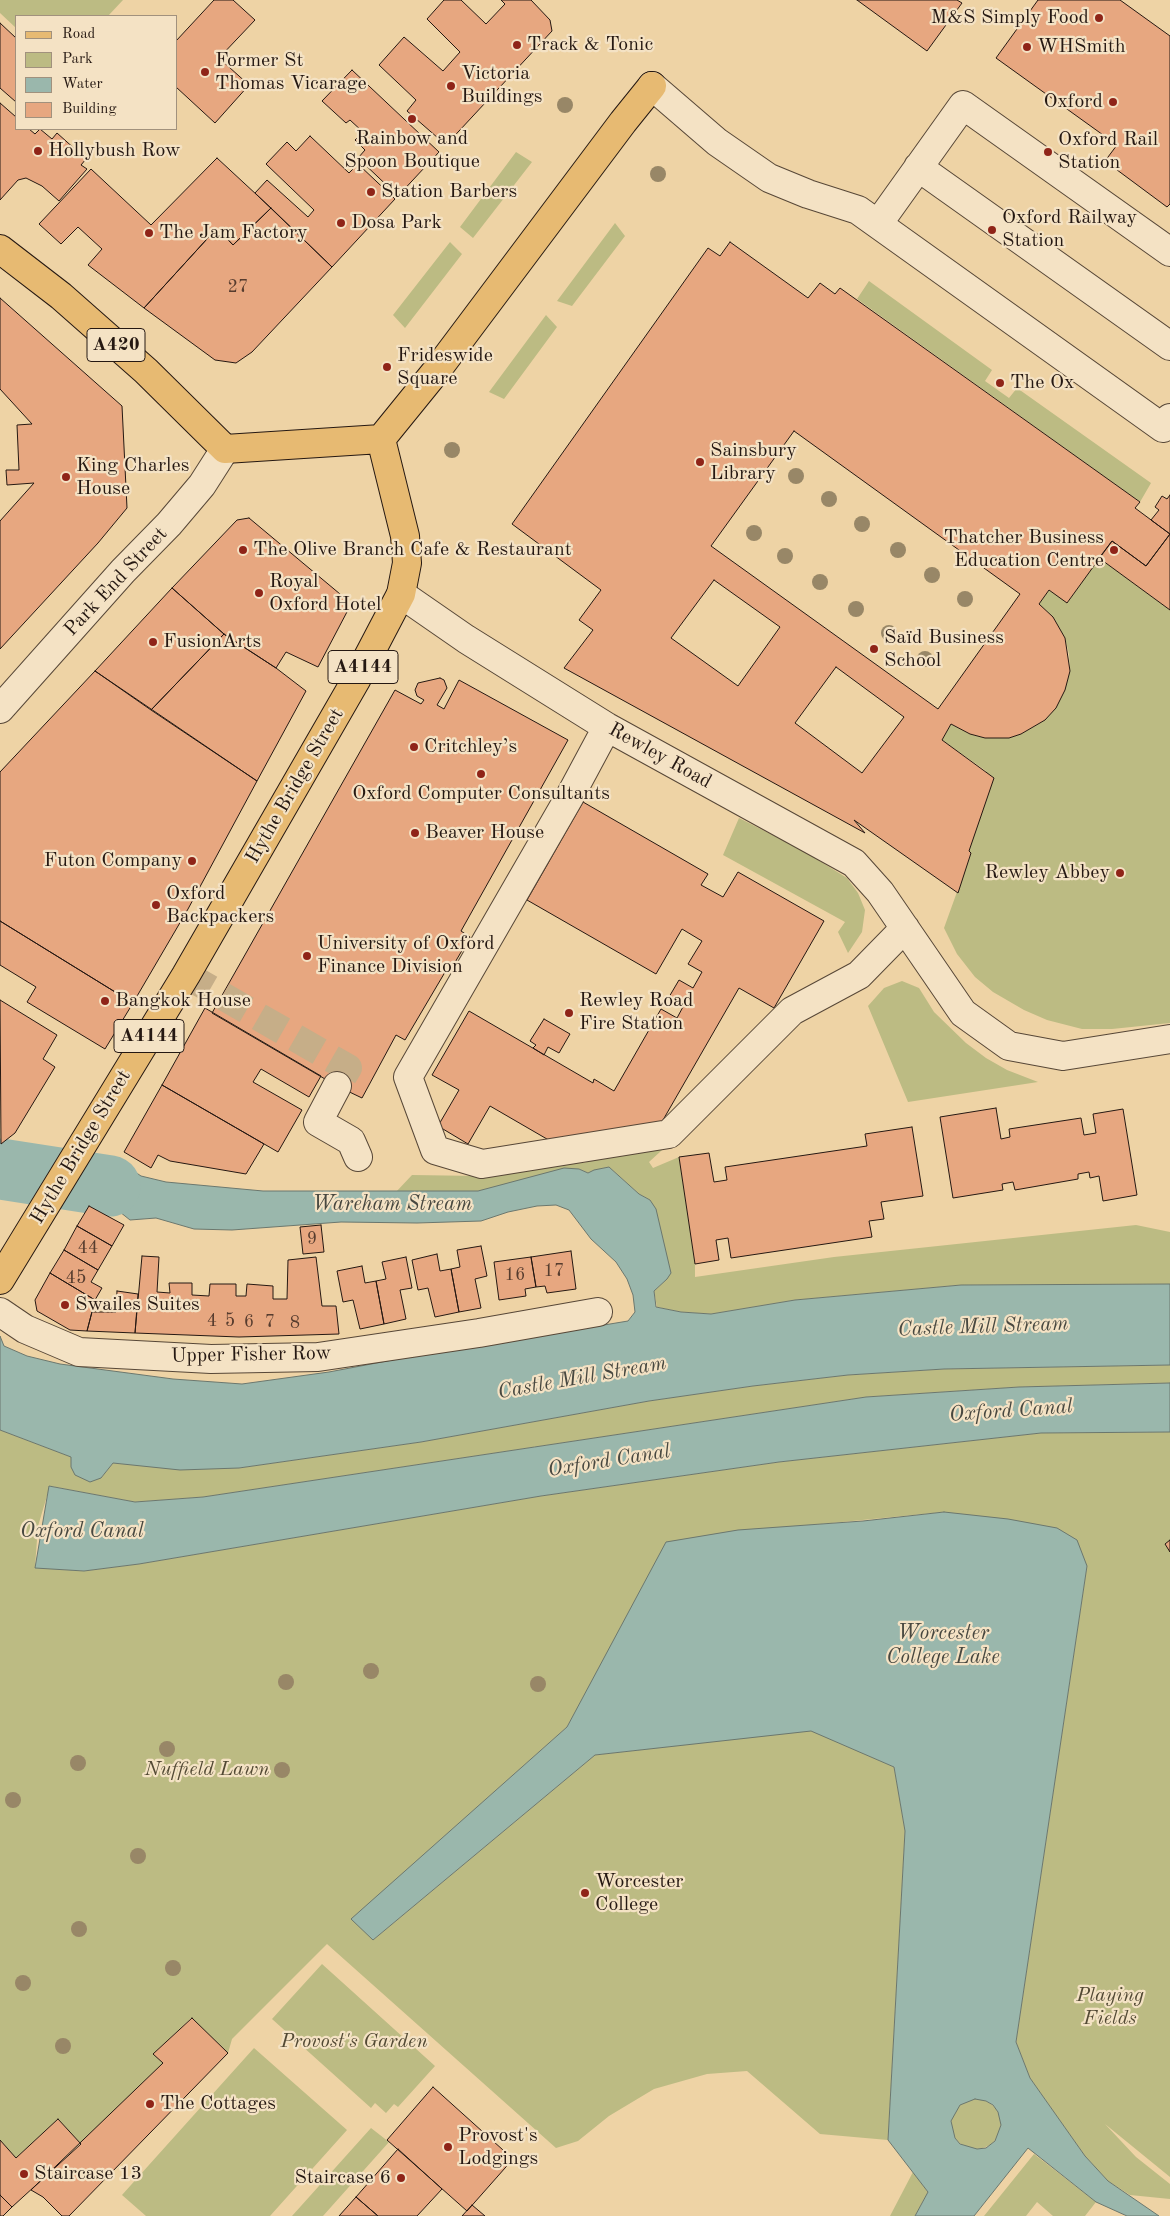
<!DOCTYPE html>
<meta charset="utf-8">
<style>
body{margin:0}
#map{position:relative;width:1170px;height:2216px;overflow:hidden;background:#eed3a5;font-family:"Old Standard TT",serif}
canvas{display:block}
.legend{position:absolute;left:15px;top:15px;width:162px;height:115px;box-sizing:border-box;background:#f4e2c4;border:1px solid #a1917d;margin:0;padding:6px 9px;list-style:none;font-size:15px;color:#251812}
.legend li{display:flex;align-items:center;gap:10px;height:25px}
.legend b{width:25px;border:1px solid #a1917d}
</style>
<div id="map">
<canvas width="1170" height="2216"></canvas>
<ul class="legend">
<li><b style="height:6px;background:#e7ba72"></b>Road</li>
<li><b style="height:14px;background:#bcbb83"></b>Park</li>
<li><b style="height:14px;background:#9ab7ac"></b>Water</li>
<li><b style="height:14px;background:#e7a780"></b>Building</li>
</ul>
</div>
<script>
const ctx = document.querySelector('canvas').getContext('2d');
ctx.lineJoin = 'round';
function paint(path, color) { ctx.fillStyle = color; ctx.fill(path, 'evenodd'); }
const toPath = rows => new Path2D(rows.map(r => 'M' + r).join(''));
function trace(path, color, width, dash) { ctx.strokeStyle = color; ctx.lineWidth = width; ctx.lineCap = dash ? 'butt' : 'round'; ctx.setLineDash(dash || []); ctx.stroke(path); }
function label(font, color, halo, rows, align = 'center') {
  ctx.font = font + ' "Old Standard TT",serif'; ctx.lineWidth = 4.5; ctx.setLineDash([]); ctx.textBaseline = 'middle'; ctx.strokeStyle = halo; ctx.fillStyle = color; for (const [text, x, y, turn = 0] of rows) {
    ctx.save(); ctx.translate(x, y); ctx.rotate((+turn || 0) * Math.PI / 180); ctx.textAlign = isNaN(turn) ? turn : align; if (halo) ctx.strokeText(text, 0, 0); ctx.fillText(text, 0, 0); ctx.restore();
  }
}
paint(toPath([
 [0,0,123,0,108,16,16,16,16,28,0,13],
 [516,152,532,162,473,238,460,227],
 [615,223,625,236,572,306,557,301],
 [450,242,462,254,405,328,393,315],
 [869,281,992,370,985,381,1009,398,1017,388,1151,483,1140,502,857,299],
 [546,315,557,327,504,399,489,392],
 [1099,558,1170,610,1170,1023,1112,1029,1082,1029,1047,1020,1024,1010,993,992,975,977,957,954,944,928,971,853,969,851,986,773,986,771,942,740,951,724,970,734,985,738,1009,738,1021,734,1045,720,1070,671,1069,654,1065,638,1053,617,1039,604,1049,590,1068,602],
 [739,818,802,850,847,878,858,893,865,910,862,932,848,953,838,932,845,922,723,855],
 [902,981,919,988,934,1012,966,1043,986,1058,1007,1070,1038,1082,908,1102,868,1006,884,988],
 [673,1140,649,1162,653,1168,679,1157,695,1264,695,1277,834,1257,1136,1225,1170,1232,1170,1284,961,1285,795,1300,711,1314,681,1312,657,1307,654,1291,667,1279,650,1200,639,1194,609,1167,588,1173,579,1169,478,1191,396,1192,412,1175,479,1176,555,1161,583,1163],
 [1170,1365,1170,1383,1019,1387,866,1397,203,1497,135,1502,50,1486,38,1526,35,1567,84,1571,139,1564,541,1496,779,1462,1041,1433,1170,1432,1170,2177,1105,2124,1136,2157,1170,2184,1170,2199,1130,2195,1108,2181,1085,2156,1030,2078,1016,2042,1087,1566,944,1512,801,1526,603,1663,567,1727,352,1919,373,1940,595,1755,811,1730,894,1767,905,1831,888,2140,820,2134,747,2071,707,2074,654,2089,609,2116,578,2141,556,2148,327,1944,232,2039,228,2053,191,2018,153,2054,163,2063,81,2144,58,2119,16,2158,0,2140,0,1430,71,1457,71,1467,101,1478,113,1463,239,1468,421,1442,649,1401,753,1386,848,1375,944,1369],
 [322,1964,435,2066,398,2107,394,2104,386,2113,375,2103,371,2108,272,2019],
 [254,2048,347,2130,270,2216,146,2216,122,2195],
 '951 2124a25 25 0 1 1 50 0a25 25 0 1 1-50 0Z',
 [371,2128,389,2142,323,2216,292,2216],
 [1034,2154,1096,2202,1085,2216,1053,2216,1037,2202,1026,2216,984,2216],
 [913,2172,928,2192,915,2216,890,2216]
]), '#bcbb83');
const water = toPath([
 [43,1148,122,1163,141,1176,166,1182,263,1191,478,1191,564,1168,579,1169,588,1173,594,1170,609,1167,639,1194,650,1200,656,1209,671,1273,667,1279,654,1291,656,1307,681,1312,711,1314,795,1300,961,1285,1170,1284,1170,1365,944,1369,848,1375,753,1386,649,1401,421,1442,239,1468,180,1470,113,1463,101,1478,90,1482,75,1475,71,1467,71,1457,0,1430,0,1336,4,1346,27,1356,60,1364,173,1379,242,1384,329,1372,482,1343,563,1325,604,1325,628,1321,635,1312,633,1295,627,1279,616,1262,591,1239,569,1210,556,1205,537,1206,508,1212,481,1221,417,1223,341,1222,232,1230,194,1229,156,1218,130,1220,120,1212,97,1203,16,1191,43,1148],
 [1170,1383,1170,1432,1041,1433,779,1462,541,1496,139,1564,84,1571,35,1568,49,1486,135,1502,203,1497,866,1397,1019,1387,1170,1383],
 [944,1512,1008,1519,1057,1528,1077,1540,1087,1566,1016,2042,1030,2078,1085,2156,1108,2181,1159,2216,1127,2216,1096,2202,1028,2148,974,2216,915,2216,928,2192,888,2140,905,1831,894,1767,811,1731,595,1755,373,1940,351,1919,567,1727,666,1542,738,1530,863,1521,944,1512],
 [975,2099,986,2101,993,2105,998,2112,1001,2125,995,2141,986,2148,977,2149,960,2144,955,2138,951,2121,960,2105,975,2099]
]);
paint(water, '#9ab7ac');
trace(water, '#6b776e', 1);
paint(toPath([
 [43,1148,50,1150,113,1162,89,1202,16,1191]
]), '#eed3a5');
trace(toPath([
 [0,1169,110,1186]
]), '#9ab7ac', 61);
const building = toPath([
 [214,0,233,0,255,20,219,58,249,85,215,123,176,87,176,41,214,0],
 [444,0,461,0,486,24,505,4,501,0,531,0,550,20,552,31,446,145,407,111,416,100,379,65,404,37,443,71,460,52,427,19,444,0],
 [857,0,957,0,962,3,927,51,857,0],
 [1038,0,1120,0,1170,36,1170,204,1167,207,1105,161,1117,145,996,58,1038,0],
 [0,23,16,38,16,102,0,88,0,23],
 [352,70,439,152,398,196,358,158,365,150,355,140,363,132,350,120,346,123,322,101,352,70],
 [0,103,16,117,16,129,29,129,35,134,40,129,52,139,57,133,86,159,81,165,87,169,59,201,42,186,26,178,18,180,0,200,0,103],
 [310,136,349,173,358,164,395,199,332,267,255,193,267,180,308,217,314,210,266,164,287,142,296,151,310,136],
 [217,158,271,208,233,245,217,228,144,308,88,265,102,249,78,227,61,244,39,224,91,169,151,225,217,158],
 [271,208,332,267,252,352,236,363,215,360,144,308,217,228,233,245,271,208],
 [730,242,808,298,820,283,835,294,840,288,1140,502,1135,508,1170,534,1146,566,1112,541,1067,603,1049,590,1039,604,1053,617,1065,638,1070,671,1065,690,1056,708,1045,720,1021,734,1009,738,985,738,970,734,951,724,942,740,994,778,969,851,971,853,958,893,854,820,865,833,564,668,593,630,579,620,601,590,512,524,708,248,720,256,730,242],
 [794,431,1020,594,938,709,711,546,794,431],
 [714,580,780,627,738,686,671,638,714,580],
 [836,667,904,717,862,773,795,723,836,667],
 [0,298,122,406,127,508,98,543,0,649,0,521,34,483,7,485,6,470,19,470,17,425,32,424,0,389,0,298],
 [1170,495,1170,610,1099,558,1112,541,1146,566,1170,534,1151,520,1159,510,1155,507,1162,496,1167,499,1170,495],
 [249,518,346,599,348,610,318,667,286,652,276,668,225,635,172,588,237,520,249,518],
 [172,588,224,634,151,710,95,671,172,588],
 [224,634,276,668,306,691,257,781,151,710,224,634],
 [95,671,257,781,188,909,133,1003,0,921,0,772,95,671],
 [440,678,444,680,447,688,437,705,444,709,459,680,568,740,461,931,470,937,454,964,451,962,405,1040,396,1035,362,1098,337,1086,212,1013,395,690,421,704,424,700,417,696,415,690,418,683,440,678],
 [583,802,708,874,701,885,723,897,738,872,824,921,774,1008,739,988,663,1120,667,1129,559,1146,490,1106,468,1144,438,1126,459,1090,432,1075,469,1011,593,1083,594,1079,614,1091,661,1009,677,1018,684,1005,669,997,679,980,693,988,702,972,688,964,702,941,682,929,656,974,527,900,583,802],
 [0,921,133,1003,105,1049,27,1002,36,987,0,965,0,921],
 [0,1000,57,1035,43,1059,55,1067,15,1133,1,1144,0,1000],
 [205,1008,321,1076,309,1097,261,1069,253,1082,302,1110,278,1152,162,1085,205,1008],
 [544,1019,570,1034,559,1053,548,1047,544,1055,533,1048,536,1045,530,1041,544,1019],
 [162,1085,264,1144,246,1174,170,1161,158,1155,151,1168,124,1152,162,1085],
 [996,1108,1001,1139,1010,1137,1009,1129,1081,1118,1084,1135,1096,1133,1093,1114,1123,1109,1137,1195,1103,1201,1099,1176,1090,1178,1089,1172,1078,1174,1078,1179,1015,1190,1013,1182,1002,1184,1003,1190,953,1198,940,1117,996,1108],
 [912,1127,923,1196,881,1202,884,1219,869,1221,872,1237,731,1258,728,1238,716,1240,719,1260,695,1264,679,1157,709,1153,714,1182,727,1180,725,1167,867,1146,865,1134,912,1127],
 [89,1206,124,1225,112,1246,77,1226,89,1206],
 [321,1225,324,1252,303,1254,300,1227,321,1225],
 [77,1226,112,1246,98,1270,64,1250,77,1226],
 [481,1246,487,1276,475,1279,481,1308,459,1312,451,1269,460,1267,457,1250,481,1246],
 [64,1250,98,1270,91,1282,102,1288,95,1300,50,1273,64,1250],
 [571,1251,576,1289,547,1293,545,1286,536,1287,531,1257,571,1251],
 [437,1254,440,1271,451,1269,459,1312,435,1317,428,1288,418,1290,412,1260,437,1254],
 [142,1256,159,1257,157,1292,170,1293,169,1283,192,1283,192,1295,209,1296,210,1284,236,1284,236,1296,246,1296,247,1284,273,1286,273,1299,287,1299,288,1260,316,1257,322,1306,336,1306,339,1334,239,1337,135,1333,142,1256],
 [406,1257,412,1288,400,1290,406,1319,384,1324,376,1281,386,1279,382,1262,406,1257],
 [531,1257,536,1287,525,1289,526,1296,499,1300,494,1262,531,1257],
 [362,1266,365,1283,376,1281,384,1324,360,1329,353,1300,343,1302,337,1271,362,1266],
 [50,1273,95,1300,87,1331,70,1330,37,1311,35,1300,50,1273],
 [117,1291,138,1294,135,1333,87,1331,92,1312,116,1312,117,1291],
 [1170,1540,1170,1552,1165,1544,1170,1540],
 [192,2018,228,2053,69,2216,62,2216,43,2197,31,2190,163,2063,153,2054,192,2018],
 [433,2087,513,2159,467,2211,387,2140,433,2087],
 [58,2119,81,2144,12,2207,0,2195,0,2140,16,2158,58,2119],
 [398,2149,442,2189,417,2216,378,2216,356,2197,398,2149],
 [0,2195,12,2207,3,2216,0,2216,0,2195],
 [356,2197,378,2216,339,2216,356,2197],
 [472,2205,485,2216,462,2216,472,2205]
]);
paint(building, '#e7a780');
trace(building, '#251812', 1);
trace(toPath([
 [186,975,348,1068,337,1086]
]), '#c6ae88', 28, [28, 14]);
const minor = toPath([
 [652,86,717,142,769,178,808,194,858,210,1163,428,1170,418],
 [918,167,1170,346],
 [878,224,963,105,1170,252],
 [401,594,466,639,607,727,854,863,880,892,963,1013,1009,1046,1063,1056,1170,1039],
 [0,709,123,571,169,524,202,485,225,449],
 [607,727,570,796,408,1077,435,1150,482,1164,669,1134,792,1011,859,975,905,928],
 [337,1086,318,1122,351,1141,358,1157],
 [0,1312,25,1329,79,1352,211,1359,318,1357,479,1333,598,1312]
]);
const major = toPath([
 [0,249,61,296,146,371,225,449,381,439,437,370,623,122,652,86],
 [0,1280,186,975,356,680,401,594,407,563,405,536,381,439]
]);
trace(minor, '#574737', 30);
trace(major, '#251812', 30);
trace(minor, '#f4e2c4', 28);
trace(major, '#e7ba72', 28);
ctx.fillStyle = '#988767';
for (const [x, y] of [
 [565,105],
 [658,174],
 [452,450],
 [796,476],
 [829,499],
 [862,524],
 [754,533],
 [898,550],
 [785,556],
 [932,575],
 [820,582],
 [965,599],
 [856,609],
 [889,633],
 [925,659],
 [371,1671],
 [286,1682],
 [538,1684],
 [167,1749],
 [78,1763],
 [282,1770],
 [13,1800],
 [138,1856],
 [79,1929],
 [173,1968],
 [23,1983],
 [63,2046]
]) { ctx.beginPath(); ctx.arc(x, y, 8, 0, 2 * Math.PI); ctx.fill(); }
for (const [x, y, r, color] of [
 [1099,18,5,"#8f2418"],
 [517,45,5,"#8f2418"],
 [1027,47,5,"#8f2418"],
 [205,72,5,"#8f2418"],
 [451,86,5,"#8f2418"],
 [1113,102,5,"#8f2418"],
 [412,119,5,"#8f2418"],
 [38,151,5,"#8f2418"],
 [1048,152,5,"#8f2418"],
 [371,192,5,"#8f2418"],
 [341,223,5,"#8f2418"],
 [992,230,5,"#8f2418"],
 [149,233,5,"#8f2418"],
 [387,367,5,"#8f2418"],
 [1000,383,5,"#8f2418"],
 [700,462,5,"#8f2418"],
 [66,477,5,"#8f2418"],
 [243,550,5,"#8f2418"],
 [1114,550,5,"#8f2418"],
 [259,593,5,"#8f2418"],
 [153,642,5,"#8f2418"],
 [874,649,5,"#8f2418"],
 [414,747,5,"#8f2418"],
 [481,774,5,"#8f2418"],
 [415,833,5,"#8f2418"],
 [192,861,5,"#8f2418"],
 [1120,873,5,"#8f2418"],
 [156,905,5,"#8f2418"],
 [307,956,5,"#8f2418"],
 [105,1001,5,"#8f2418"],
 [569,1013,5,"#8f2418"],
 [65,1305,5,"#8f2418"],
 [585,1893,5,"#8f2418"],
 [150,2104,5,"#8f2418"],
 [448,2147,5,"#8f2418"],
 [24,2174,5,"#8f2418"],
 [401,2178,5,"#8f2418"]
]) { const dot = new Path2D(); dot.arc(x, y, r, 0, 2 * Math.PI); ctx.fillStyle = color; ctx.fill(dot); trace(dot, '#f4e2c4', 2); }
label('18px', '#563c2e', null, [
 ["27",238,287],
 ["9",312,1239],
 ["44",88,1248],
 ["17",554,1271],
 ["16",515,1275],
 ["45",76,1278],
 ["4",212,1321],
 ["5",230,1321],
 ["6",249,1322],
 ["7",270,1322],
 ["8",295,1323]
]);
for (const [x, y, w] of [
 [116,345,58],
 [363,667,70],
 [149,1036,70]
]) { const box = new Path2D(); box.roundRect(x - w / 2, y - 16.5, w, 33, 4); ctx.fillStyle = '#f4e2c4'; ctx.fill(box); trace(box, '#251812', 1); }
label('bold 19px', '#251812', null, [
 ["A420",116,345],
 ["A4144",363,667],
 ["A4144",149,1036]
]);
label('20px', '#251812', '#f4e2c4', [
 ["M&S Simply Food",1089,18,"right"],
 ["Track & Tonic",527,45],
 ["WHSmith",1037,47],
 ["Former St",215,61],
 ["Thomas Vicarage",215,84],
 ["Victoria",461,74],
 ["Buildings",461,97],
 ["Oxford",1103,102,"right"],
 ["Rainbow and",412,139,"center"],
 ["Spoon Boutique",412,162,"center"],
 ["Oxford Rail",1058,140],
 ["Station",1058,163],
 ["Hollybush Row",48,151],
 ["Station Barbers",381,192],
 ["Oxford Railway",1002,218],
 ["Station",1002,241],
 ["Dosa Park",351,223],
 ["The Jam Factory",159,233],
 ["Frideswide",397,356],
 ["Square",397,379],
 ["The Ox",1010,383],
 ["Sainsbury",710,451],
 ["Library",710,474],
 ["King Charles",76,466],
 ["House",76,489],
 ["Thatcher Business",1104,538,"right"],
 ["Education Centre",1104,561,"right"],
 ["The Olive Branch Cafe & Restaurant",253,550],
 ["Royal",269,582],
 ["Oxford Hotel",269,605],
 ["Saïd Business",884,638],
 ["School",884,661],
 ["FusionArts",163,642],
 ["Critchley’s",424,747],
 ["Oxford Computer Consultants",481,794,"center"],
 ["Beaver House",425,833],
 ["Futon Company",182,861,"right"],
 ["Rewley Abbey",1110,873,"right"],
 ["Oxford",166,894],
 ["Backpackers",166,917],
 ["University of Oxford",317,944],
 ["Finance Division",317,967],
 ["Bangkok House",115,1001],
 ["Rewley Road",579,1001],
 ["Fire Station",579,1024],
 ["Swailes Suites",75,1305],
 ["Worcester",595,1882],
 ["College",595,1905],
 ["The Cottages",160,2104],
 ["Provost's",458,2136],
 ["Lodgings",458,2159],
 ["Staircase 13",34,2174],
 ["Staircase 6",391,2178,"right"]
], 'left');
label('20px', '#251812', '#f4e2c4', [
 ["Park End Street",116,582,-47],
 ["Rewley Road",660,756,29],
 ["Hythe Bridge Street",295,786,-60],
 ["Hythe Bridge Street",81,1147,-59],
 ["Upper Fisher Row",251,1355,-1]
]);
label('italic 20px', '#524934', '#f4e2c4', [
 ["Nuffield Lawn",207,1770],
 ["Playing",1110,1996],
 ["Fields",1110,2019],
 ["Provost's Garden",354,2042]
]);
label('italic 21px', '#484840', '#f4e2c4', [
 ["Wareham Stream",392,1204],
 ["Castle Mill Stream",983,1327,-2],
 ["Castle Mill Stream",582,1378,-10],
 ["Oxford Canal",1011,1411,-4],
 ["Oxford Canal",609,1461,-9],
 ["Oxford Canal",82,1531],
 ["Worcester",943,1633],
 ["College Lake",943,1657]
]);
</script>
